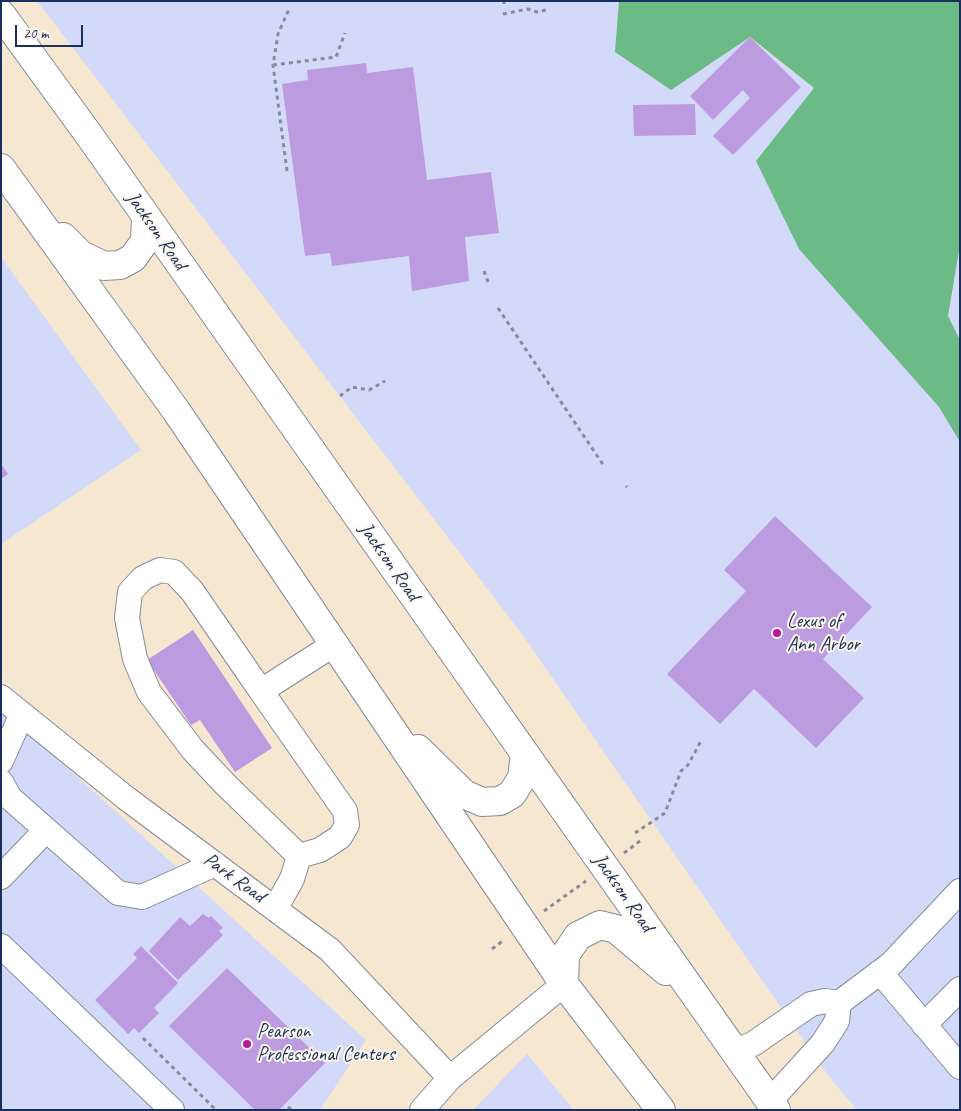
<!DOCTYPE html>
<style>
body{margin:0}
#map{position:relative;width:961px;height:1111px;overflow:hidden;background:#f6e7d1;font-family:Caveat,sans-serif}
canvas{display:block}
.frame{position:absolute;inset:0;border:2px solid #1b2f5e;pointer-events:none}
.scale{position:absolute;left:15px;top:25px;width:68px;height:22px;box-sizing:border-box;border:2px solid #1b2f5e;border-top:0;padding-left:6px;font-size:15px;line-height:18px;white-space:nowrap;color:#1b2f5e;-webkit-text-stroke:4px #fbf7ec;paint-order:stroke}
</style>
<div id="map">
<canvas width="961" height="1111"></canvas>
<div class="frame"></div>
<div class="scale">20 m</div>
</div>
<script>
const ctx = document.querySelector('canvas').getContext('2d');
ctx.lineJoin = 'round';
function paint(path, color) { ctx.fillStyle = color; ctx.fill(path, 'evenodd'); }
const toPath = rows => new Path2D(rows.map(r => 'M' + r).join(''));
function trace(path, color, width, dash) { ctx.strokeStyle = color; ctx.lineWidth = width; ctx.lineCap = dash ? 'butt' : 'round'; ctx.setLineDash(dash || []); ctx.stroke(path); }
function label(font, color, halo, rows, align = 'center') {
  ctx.font = font + ' Caveat,sans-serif'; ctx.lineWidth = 4; ctx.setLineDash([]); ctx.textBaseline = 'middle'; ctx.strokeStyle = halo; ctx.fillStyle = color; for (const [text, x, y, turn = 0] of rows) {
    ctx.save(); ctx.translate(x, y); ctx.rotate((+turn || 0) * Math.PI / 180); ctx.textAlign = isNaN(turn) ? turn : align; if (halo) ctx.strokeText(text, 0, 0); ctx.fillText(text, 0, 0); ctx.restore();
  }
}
paint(toPath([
 [37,1,703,1,944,190,960,174,960,1110,857,1110,827,1074,522,634],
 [1,257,141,450,1,544],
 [1,707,366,1040,320,1110,1,1110],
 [527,1054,574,1110,473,1110]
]), '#d3d9f9');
paint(toPath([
 [619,1,960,1,960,245,948,316,960,340,960,442,939,407,799,249,756,161,814,88,750,37,671,90,615,52]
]), '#6cbb86');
paint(toPath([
 [750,37,801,87,733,155,713,136,750,98,743,90,713,120,690,96],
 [366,63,367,73,413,67,427,180,491,172,499,233,465,237,469,281,412,291,409,256,332,266,330,253,305,256,282,84,308,80,307,70],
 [695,104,696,135,634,136,633,105],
 [1,464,8,474,1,479],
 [775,516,872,607,823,659,864,698,816,748,754,689,720,724,667,674,746,591,724,570],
 [193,630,272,748,235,772,200,720,191,725,147,660],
 [203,914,209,918,211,916,223,928,219,931,223,935,178,980,149,951,180,917,190,926],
 [141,946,178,983,154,1008,159,1013,139,1033,134,1028,128,1034,95,1000,137,958,133,954],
 [227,968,325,1063,279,1110,255,1110,169,1026]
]), '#bd9be1');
const minor = toPath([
 [261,691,345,811,347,825,340,837,320,850,299,856],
 [1,697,126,798,330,950,450,1078],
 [1,761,22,714],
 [1,782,10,798,118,893,142,897,215,864],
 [1,877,46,830],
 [275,909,292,879,299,856,225,784,193,750,149,692,135,659,127,618,130,592,143,578,160,570,174,572,192,591,261,691,333,645],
 [1,946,172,1110],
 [880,972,960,1067],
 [924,1025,960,989],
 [735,1051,753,1044,811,1004,825,1001,839,1003],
 [770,1101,823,1043,837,1021,839,1003,891,964,960,891],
 [422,1110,450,1078,564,984]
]);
const major = toPath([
 [1,14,89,135,776,1110],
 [1,168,177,412,564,984,661,1110],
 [63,237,81,255,104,266,120,265,133,258,145,241,146,217],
 [418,749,464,794,482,802,500,801,512,794,522,778,525,754],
 [564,984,565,955,578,936,600,925,616,929,666,971]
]);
trace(minor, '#888b98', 26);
trace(major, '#888b98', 30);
trace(toPath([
 [504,4,504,1],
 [503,14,528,9,537,12,546,10],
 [273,65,336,57,345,33],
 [287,171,273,65,278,34,290,7],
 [484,271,488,282],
 [498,308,604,466],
 [340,396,352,387,369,390,385,381],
 [626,486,627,487],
 [635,833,665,813,681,771,688,765,701,741],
 [624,853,640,841],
 [544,911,586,881],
 [492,949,504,940],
 [143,1038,216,1110],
 [288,1107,292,1110]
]), '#888b98', 3, [4, 4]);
trace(minor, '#fff', 24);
trace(major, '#fff', 28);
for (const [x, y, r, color] of [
 [777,633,5,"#b5179e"],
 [247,1044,5,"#b5179e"]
]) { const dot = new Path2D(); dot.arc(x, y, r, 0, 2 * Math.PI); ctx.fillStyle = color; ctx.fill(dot); trace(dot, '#fbf7ec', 2); }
label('20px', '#1b2f5e', '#fbf7ec', [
 ["Jackson Road",156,231,55],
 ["Jackson Road",389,562,55],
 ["Park Road",234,878,36],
 ["Jackson Road",623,893,55]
]);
label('20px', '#1b2f5e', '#fbf7ec', [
 ["Lexus of",787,622],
 ["Ann Arbor",787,645],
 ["Pearson",257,1032],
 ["Professional Centers",257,1055]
], 'left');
</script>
